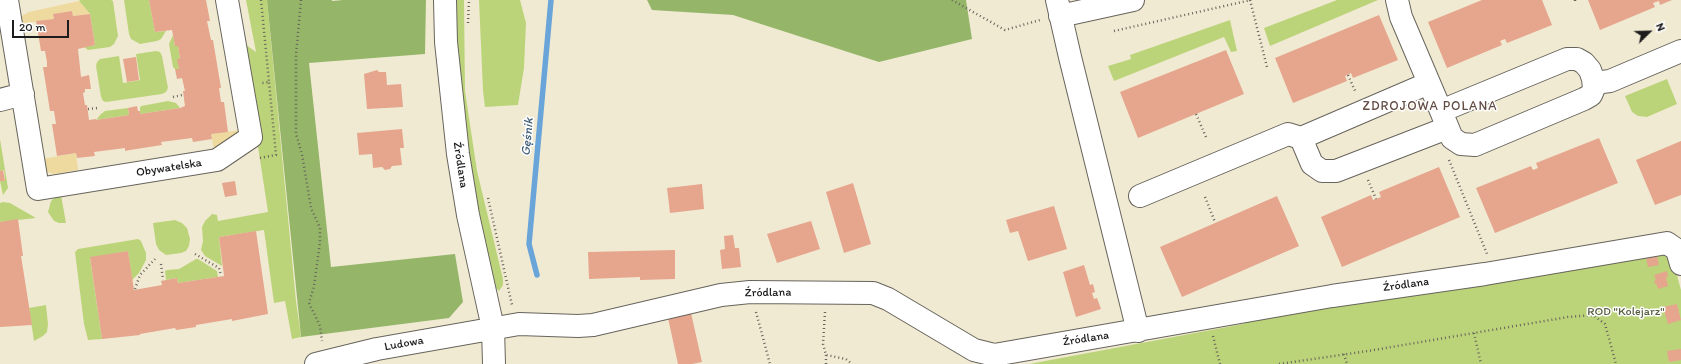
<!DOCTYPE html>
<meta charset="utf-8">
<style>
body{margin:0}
#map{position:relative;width:1681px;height:364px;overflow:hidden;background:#f1ead3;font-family:Itim,sans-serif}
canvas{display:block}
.north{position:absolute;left:1629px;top:12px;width:40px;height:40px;-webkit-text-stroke:3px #fff;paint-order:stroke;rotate:67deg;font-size:11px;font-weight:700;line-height:16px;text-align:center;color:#1c1c1c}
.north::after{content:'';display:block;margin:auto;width:14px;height:18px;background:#1c1c1c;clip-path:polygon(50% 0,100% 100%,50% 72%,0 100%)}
.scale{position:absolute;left:12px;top:20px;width:57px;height:18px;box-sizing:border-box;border:2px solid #1c1c1c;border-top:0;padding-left:5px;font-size:12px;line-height:14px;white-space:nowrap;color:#1c1c1c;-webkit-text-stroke:3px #fff;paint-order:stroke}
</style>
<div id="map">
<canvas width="1681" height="364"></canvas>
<div class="north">N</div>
<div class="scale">20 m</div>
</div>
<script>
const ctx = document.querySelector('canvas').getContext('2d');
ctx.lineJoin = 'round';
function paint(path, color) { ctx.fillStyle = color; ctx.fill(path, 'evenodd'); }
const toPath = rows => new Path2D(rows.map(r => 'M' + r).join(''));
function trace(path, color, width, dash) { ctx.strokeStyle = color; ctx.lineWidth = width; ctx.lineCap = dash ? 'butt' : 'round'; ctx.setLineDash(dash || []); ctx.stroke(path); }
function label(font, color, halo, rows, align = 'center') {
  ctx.font = font + ' Itim,sans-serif'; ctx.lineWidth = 3; ctx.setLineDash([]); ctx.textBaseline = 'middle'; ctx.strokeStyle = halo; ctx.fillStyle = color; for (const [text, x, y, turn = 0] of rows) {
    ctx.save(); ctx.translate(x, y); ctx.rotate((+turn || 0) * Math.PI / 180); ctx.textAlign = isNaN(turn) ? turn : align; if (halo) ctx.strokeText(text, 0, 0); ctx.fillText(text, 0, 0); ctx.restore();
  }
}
paint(toPath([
 [80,0,111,0,113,1,118,36,114,44,110,47,88,50,84,47,95,45,90,14,79,1],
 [124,0,149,0,155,32,166,31,161,39,157,41,140,44,131,39,129,34],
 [246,0,267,0,296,301,301,337,292,339,285,301,274,303,264,230,219,237,222,266,205,256,201,250,203,241,202,227,205,221,212,214,217,215,218,221,268,212,242,42,256,52],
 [454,0,464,0,465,91,477,171,503,279,503,285,499,291,496,288,486,260,462,132],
 [479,0,520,0,526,23,524,68,518,105,485,107,483,91],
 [1337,0,1378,0,1270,46,1264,28],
 [1230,20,1237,51,1231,52,1224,37,1114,81,1108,66,1131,59,1130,55],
 [173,35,175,46,178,46,180,59,178,59,179,69,175,69,173,67,169,44],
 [156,51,160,52,162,56,168,88,166,92,162,94,106,102,103,101,101,97,96,66,97,62,100,59,119,56,123,83,140,80,136,54],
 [1667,79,1677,104,1647,117,1638,116,1632,112,1625,96],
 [168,101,176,103,180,108,140,114,140,108,141,106],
 [128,108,129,115,96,120,101,114,105,111],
 [0,139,8,188,3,195,0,181,5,180,4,170,0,171],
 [61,195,66,223,59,223,54,221,48,212,51,201,55,197],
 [3,202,10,203,36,218,0,222,0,203],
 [175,220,182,223,187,228,190,239,189,246,186,251,181,253,166,255,159,250,156,244,153,223],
 [138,239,141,241,146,253,146,260,139,273,132,280,128,251,90,258,102,339,88,340,84,324,75,252,78,249],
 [1671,253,1681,290,1681,364,1029,364,1243,324,1257,317],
 [196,259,198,259,217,271,218,277,178,283,177,278,166,280,165,271,167,270,179,269],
 [46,305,48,324,47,332,43,336,34,341,29,308]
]), '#bcd479');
paint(toPath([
 [267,0,332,0,332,1,343,0,426,0,425,54,309,63,331,267,455,254,463,302,449,318,301,337],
 [647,0,966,0,972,39,879,62,733,15,652,10]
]), '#95b669');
paint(toPath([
 [79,1,90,14,73,16,72,11,53,14,54,19,20,24,18,18,29,12],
 [241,130,242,132,215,150,214,149,211,134],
 [76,153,78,170,53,174,46,171,42,159]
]), '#eeda9e');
trace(toPath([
 [537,275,529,244,551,0]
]), '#6aa5da', 5.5);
paint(toPath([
 [149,0,206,0,210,21,207,21,211,40,213,40,221,88,219,88,221,102,224,102,228,132,211,134,212,139,193,142,192,138,161,142,162,145,130,150,125,151,125,148,94,152,95,156,77,158,76,153,57,156,52,124,56,124,54,111,50,111,43,67,47,67,47,62,45,51,41,51,36,21,54,19,53,14,72,11,73,16,90,14,95,45,78,49,81,77,89,75,91,89,85,89,85,92,83,93,85,105,87,105,89,120,96,119,96,120,129,115,128,108,137,106,138,111,140,111,140,114,180,108,185,106,183,91,185,91,182,78,177,79,175,69,179,69,177,59,180,59,178,46,175,46,172,30,155,32],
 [1482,0,1542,0,1552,25,1507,43,1505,39,1500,41,1502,45,1447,68,1428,22],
 [1588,0,1672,0,1660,5,1659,1,1653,3,1655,7,1600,30],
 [1379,15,1398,60,1353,78,1351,73,1345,76,1347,81,1293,103,1275,58],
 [1226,50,1244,94,1138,138,1120,92],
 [136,57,139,80,127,82,123,59],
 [377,70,379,72,386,72,387,85,401,84,403,107,367,109,364,74],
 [402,129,404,148,400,148,402,165,392,166,390,169,385,170,382,167,373,168,372,154,359,155,357,133],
 [1599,138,1618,183,1495,233,1476,188,1531,166,1533,170,1538,168,1536,163],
 [1681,141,1681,195,1655,205,1636,160],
 [1439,167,1460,217,1342,267,1321,217,1371,195,1373,200,1381,197,1379,192],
 [3,170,5,181,0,181,0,171],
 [235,181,237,195,225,197,222,183],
 [853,183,871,244,844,253,826,192],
 [702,184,704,209,670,213,667,188],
 [1277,196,1299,246,1182,297,1160,247],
 [1054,206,1067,249,1028,261,1018,231,1010,233,1006,220],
 [18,219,23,256,21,256,32,325,0,327,0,222],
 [811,221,820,249,777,263,767,234],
 [256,231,268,314,232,321,232,319,196,325,196,327,176,330,175,328,140,334,140,335,102,339,90,257,128,251,134,290,162,285,161,281,177,278,178,283,224,276,219,237],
 [733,235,735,248,739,248,741,267,722,269,720,250,725,249,724,236],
 [675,250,675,279,640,280,640,277,589,279,588,252],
 [1657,256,1659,265,1648,267,1646,258],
 [1084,265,1090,285,1093,284,1095,292,1092,293,1094,299,1097,298,1101,309,1076,317,1063,272],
 [1667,271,1668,277,1666,277,1668,286,1658,289,1656,283,1655,284,1654,281,1656,280,1654,275],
 [1677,304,1681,320,1668,324,1663,307],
 [691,313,702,362,692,364,678,364,668,318],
 [1681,349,1681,360,1669,362,1667,351]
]), '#e6a58d');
const minor = toPath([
 [7,0,38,189,217,160,251,137,227,0],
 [445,0,446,42,458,154,468,215,493,328,494,364],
 [1057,0,1070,57,1138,331],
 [1397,0,1401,17,1441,111,1452,138,1461,144,1475,145,1584,99,1591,95,1594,88,1593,79,1590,70,1584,63,1577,59,1567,59,1441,111],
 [1060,16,1133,0],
 [1429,83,1301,138,1312,164,1322,171,1336,171,1447,128],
 [1594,83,1610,81,1681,51],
 [0,100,23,94],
 [1140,196,1288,134,1301,138],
 [316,364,377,349,519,324,578,326,593,325,721,295,750,292,873,293,888,299,974,350,994,355,1332,296,1485,274,1667,243,1677,250,1681,264]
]);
trace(minor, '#67645c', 24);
trace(toPath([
 [261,0,269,82,262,83],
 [301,0,296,55,296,134,302,154,311,208,320,228,320,242,314,286,309,303,320,326,322,341],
 [952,0,1005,30,1040,20],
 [1250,0,1267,67],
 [1575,0,1575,1],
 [468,23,469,0],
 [1114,31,1251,0],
 [1348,75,1356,93],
 [173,97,182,95],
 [88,109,98,108],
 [1196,114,1206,137],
 [260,158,276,155,269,82],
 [1449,160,1487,254],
 [1368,180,1376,199],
 [1205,197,1215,222],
 [488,198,512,305],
 [195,254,219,268,221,276],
 [161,264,163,280],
 [135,289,140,275,155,259],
 [756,312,770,364],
 [825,312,823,344,826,355,846,359,852,364],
 [1474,333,1481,364],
 [1213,336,1220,364],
 [1344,354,1347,364],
 [826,364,826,355],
 [1279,364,1368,351,1568,317,1593,315,1605,324,1616,364]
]), '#67645c', 2.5, [1, 3]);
trace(minor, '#fff', 22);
label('12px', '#1c1c1c', '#fff', [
 ["Źródlana",460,165,81],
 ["Obywatelska",169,168,-9],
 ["Źródlana",1406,285,-8],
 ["Źródlana",768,293,-1],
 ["Źródlana",1086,339,-9],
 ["Ludowa",404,344,-10]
]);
label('12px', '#545c3d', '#fff', [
 ["ROD \"Kolejarz\"",1626,312]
]);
ctx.letterSpacing = '1px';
label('13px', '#634c44', '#fff', [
 ["ZDROJOWA POLANA",1430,107]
]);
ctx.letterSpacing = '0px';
label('italic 13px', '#43607b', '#fff', [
 ["Gęśnik",528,137,-85]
]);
</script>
